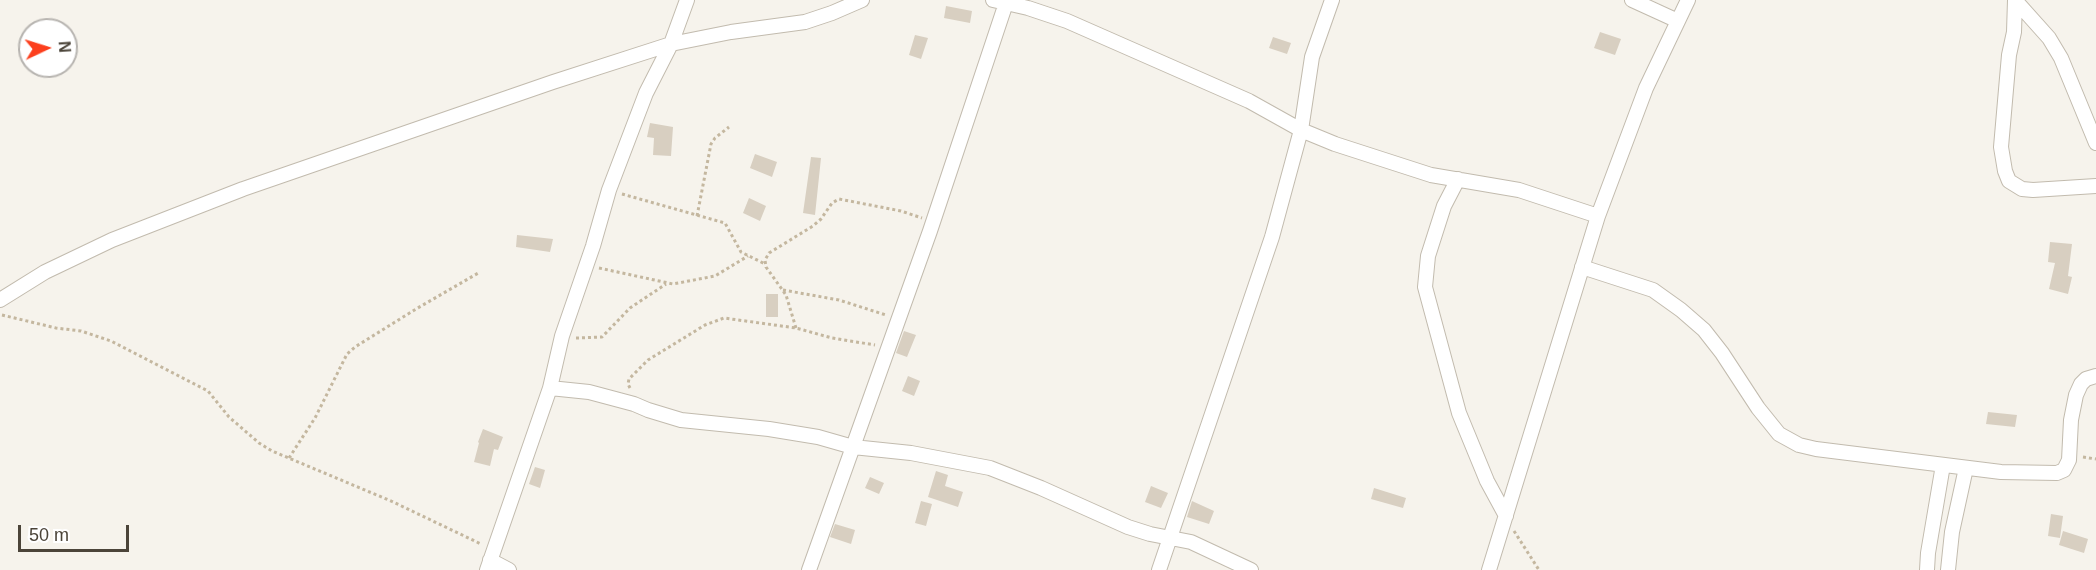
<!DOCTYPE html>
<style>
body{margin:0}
#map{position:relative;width:2096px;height:570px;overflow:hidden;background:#f6f3ec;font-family:Helvetica,sans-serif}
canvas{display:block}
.north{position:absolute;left:18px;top:18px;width:60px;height:60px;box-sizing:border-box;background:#fff;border:2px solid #b7b4b0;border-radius:50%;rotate:86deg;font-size:16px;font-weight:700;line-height:24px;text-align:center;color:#4b4439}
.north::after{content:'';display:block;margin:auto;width:21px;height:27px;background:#fc3f1d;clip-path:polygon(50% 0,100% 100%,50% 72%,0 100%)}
.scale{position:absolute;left:18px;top:525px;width:111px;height:27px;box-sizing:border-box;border:3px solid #4b4439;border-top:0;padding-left:8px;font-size:18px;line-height:21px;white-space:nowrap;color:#4b4439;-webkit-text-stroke:4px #fff;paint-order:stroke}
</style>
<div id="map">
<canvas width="2096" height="570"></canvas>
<div class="north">N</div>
<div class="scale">50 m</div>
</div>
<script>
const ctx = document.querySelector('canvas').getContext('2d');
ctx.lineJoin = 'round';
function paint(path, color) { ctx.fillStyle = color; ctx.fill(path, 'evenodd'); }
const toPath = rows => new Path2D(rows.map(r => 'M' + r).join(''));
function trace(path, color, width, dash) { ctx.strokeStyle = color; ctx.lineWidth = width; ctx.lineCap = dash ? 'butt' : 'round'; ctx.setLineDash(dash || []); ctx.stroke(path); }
paint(toPath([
 [946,6,972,11,970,23,944,18],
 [1600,32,1621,39,1615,55,1594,48],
 [915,35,928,38,921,59,909,55],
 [1273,37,1291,43,1287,54,1269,48],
 [650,123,673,127,671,156,653,155,654,138,647,137],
 [755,154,777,162,772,177,750,168],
 [811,157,821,158,815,215,803,213],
 [749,198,766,206,760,221,743,213],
 [517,235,553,239,550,252,516,247],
 [2050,242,2072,244,2068,276,2072,277,2068,294,2049,289,2055,263,2048,262],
 [766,294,778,294,778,317,766,317],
 [904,331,916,335,907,357,896,353],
 [908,376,920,381,914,396,902,391],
 [1988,412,2017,415,2015,427,1986,424],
 [483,429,503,437,498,450,494,449,490,466,474,462,479,443,478,442],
 [535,467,545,470,540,488,529,484],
 [936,471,948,475,945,486,963,492,958,507,928,497],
 [870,477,884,483,879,494,865,488],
 [1151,486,1168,493,1161,508,1145,502],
 [1374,488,1406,498,1403,508,1371,499],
 [921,501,932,504,926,526,915,523],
 [1192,501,1214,511,1209,524,1187,517],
 [2051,514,2063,516,2060,538,2048,536],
 [835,524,855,530,851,544,830,537],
 [2063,531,2088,539,2084,553,2059,545]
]), '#d8cfc1');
const street = toPath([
 [993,0,1028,8,1067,21,1249,101,1301,130,1335,144,1431,175,1519,190,1598,216],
 [1632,0,1678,21],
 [2015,0,2014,32,2009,55,2001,147,2005,171,2009,181,2022,189,2033,190,2096,186],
 [2015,0,2049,38,2061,58,2096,143],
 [1458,179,1444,206,1428,256,1425,287,1459,413,1487,481,1506,516],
 [1582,267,1653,290,1681,310,1704,330,1722,353,1758,408,1779,434,1799,445,1816,449,2001,472,2057,473,2064,470,2069,460,2071,420,2076,395,2081,384,2086,379,2096,376],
 [0,300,45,272,112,240,243,189,553,82,671,44,731,32,805,22,832,13,862,0],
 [550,388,589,392,634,404,648,410,681,420,769,429,818,437,853,447,911,453,990,468,1041,488,1128,527,1150,534,1191,542,1251,570],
 [490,560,509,570],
 [487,570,550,388,562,336,593,246,609,190,646,93,671,44,687,0],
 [809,570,930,231,1007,0],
 [1159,570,1272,237,1301,130,1312,57,1332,0],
 [1489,570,1598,216,1646,88,1688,0],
 [1927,570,1928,553,1943,465],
 [1948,570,1952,532,1966,468]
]);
trace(street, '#c2bbae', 16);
trace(toPath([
 [622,194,725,223,741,252,765,264],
 [697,216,711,144,715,138,729,127],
 [599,268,673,284,715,276,748,256],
 [783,290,839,300,886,315],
 [2,315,56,328,81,331,111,341,208,391,229,417,259,443,272,451,391,501,481,544],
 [796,328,786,295,766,267,765,260,769,253,813,226,821,219,832,203,839,199,901,211,922,218],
 [576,338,602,337,630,308,666,284],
 [630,388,628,384,629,379,648,360,705,325,724,318,796,328,832,338,875,345],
 [2083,457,2096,459],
 [289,458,315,418,347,354,355,347,416,309,480,272],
 [1514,531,1539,570]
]), '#c4b79f', 3, [3, 3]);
trace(street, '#fff', 14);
</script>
